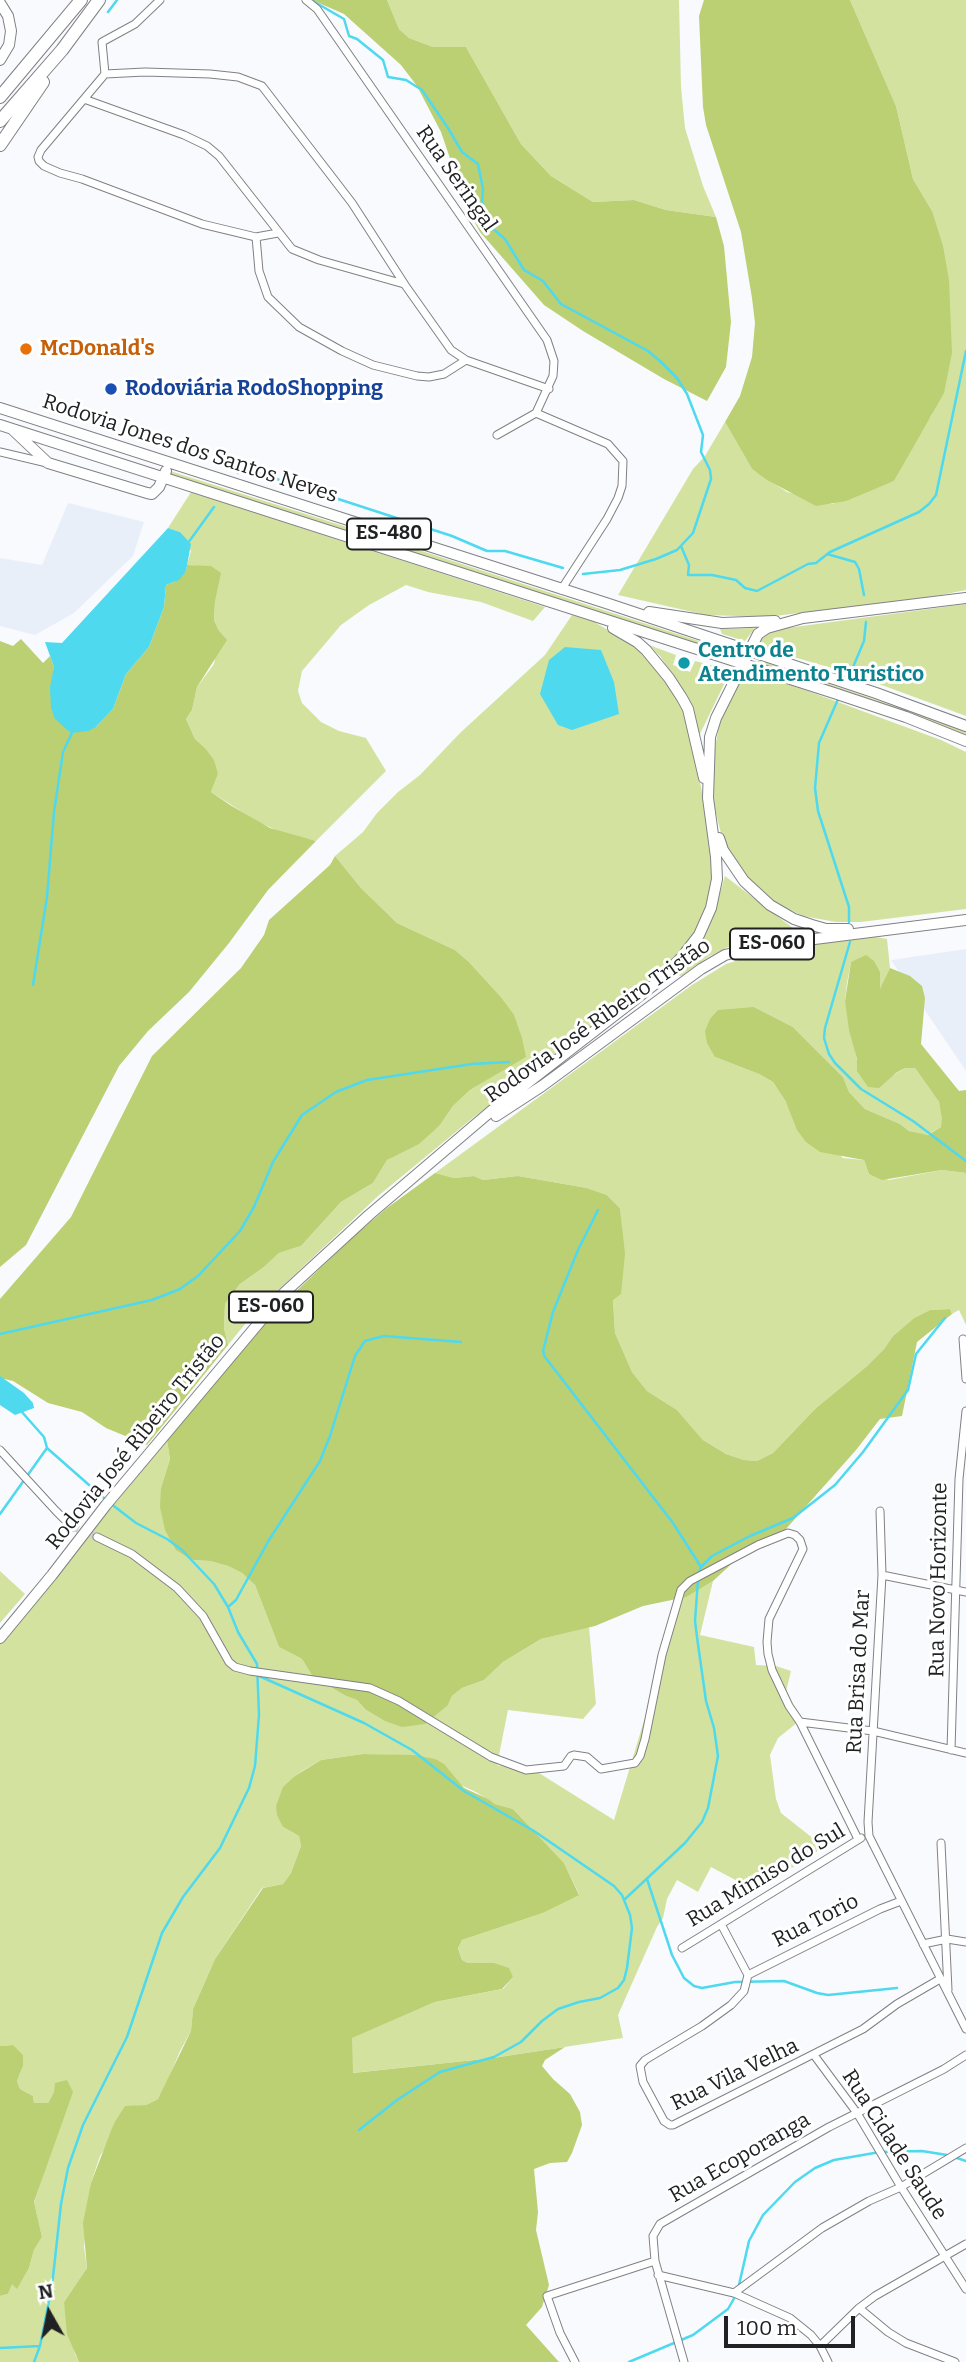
<!DOCTYPE html>
<meta charset="utf-8">
<style>
body{margin:0}
#map{position:relative;width:966px;height:2362px;overflow:hidden;background:#f8fafe;font-family:Bitter,serif}
canvas{display:block}
.north{position:absolute;left:14px;top:2278px;width:70px;height:70px;-webkit-text-stroke:5px #fff;paint-order:stroke;rotate:351deg;font-size:19px;font-weight:700;line-height:28px;text-align:center;color:#202122}
.north::after{content:'';display:block;margin:auto;width:24px;height:32px;background:#202122;clip-path:polygon(50% 0,100% 100%,50% 72%,0 100%)}
.scale{position:absolute;left:724px;top:2316px;width:131px;height:32px;box-sizing:border-box;border:4px solid #202122;border-top:0;padding-left:9px;font-size:21px;line-height:24px;white-space:nowrap;color:#202122;-webkit-text-stroke:5px #fff;paint-order:stroke}
</style>
<div id="map">
<canvas width="966" height="2362"></canvas>
<div class="north">N</div>
<div class="scale">100 m</div>
</div>
<script>
const ctx = document.querySelector('canvas').getContext('2d');
ctx.lineJoin = 'round';
function paint(path, color) { ctx.fillStyle = color; ctx.fill(path, 'evenodd'); }
const toPath = rows => new Path2D(rows.map(r => 'M' + r).join(''));
function trace(path, color, width, dash) { ctx.strokeStyle = color; ctx.lineWidth = width; ctx.lineCap = dash ? 'butt' : 'round'; ctx.setLineDash(dash || []); ctx.stroke(path); }
function label(font, color, halo, rows, align = 'center') {
  ctx.font = font + ' Bitter,serif'; ctx.lineWidth = 6; ctx.setLineDash([]); ctx.textBaseline = 'middle'; ctx.strokeStyle = halo; ctx.fillStyle = color; for (const [text, x, y, turn = 0] of rows) {
    ctx.save(); ctx.translate(x, y); ctx.rotate((+turn || 0) * Math.PI / 180); ctx.textAlign = isNaN(turn) ? turn : align; if (halo) ctx.strokeText(text, 0, 0); ctx.fillText(text, 0, 0); ctx.restore();
  }
}
paint(toPath([
 [68,503,144,522,133,556,74,613,35,635,0,626,0,558,42,565],
 [966,949,966,1071,891,960]
]), '#e9eff9');
paint(toPath([
 [387,0,679,0,681,87,685,128,703,186,716,217,666,210,634,200,593,202,551,176,521,144,466,47,433,47,409,38,399,29],
 [850,0,966,0,966,590,936,596,767,617,706,615,618,595,693,469,705,456,725,422,752,469,787,492,832,504,894,481,925,424,932,415,932,211,913,179,896,106],
 [170,471,391,541,739,654,737,658,168,477],
 [191,492,545,607,533,621,481,602,428,592,406,585,369,605,341,625,302,671,298,691,302,703,321,722,339,731,366,738,386,771,316,841,283,833,258,822,211,792,218,774,205,748,195,739,186,719,192,710,197,687,214,664,219,631,214,620,215,601,195,565,187,565,191,551,180,532,168,528],
 [966,604,966,716,849,673,759,647,760,639,772,630],
 [572,615,593,621,639,649,657,668,683,709,689,726,709,828,713,880,709,901,701,923,672,961,578,1039,474,1117,378,1196,254,1313,228,1345,224,1328,225,1304,240,1284,264,1267,279,1253,301,1246,341,1202,373,1183,387,1160,440,1125,453,1106,470,1090,525,1057,500,996,469,962,455,950,397,923,361,888,335,856,363,832,377,813,398,792,420,775,460,733,545,655],
 [755,628,745,641,722,634,720,629],
 [649,645,676,655,673,665,690,672,695,661,731,670,699,736,690,702,660,656],
 [758,660,950,725,966,732,966,737,757,664],
 [751,670,941,740,966,752,966,909,861,922,836,922,803,916,774,902,744,874,723,841,713,802,713,758,720,721,741,673],
 [725,876,798,932,728,947,708,957,681,976,676,975,675,970,717,903],
 [875,937,887,939,890,968,880,991,851,962,847,983,845,1001,857,1060,857,1071,889,1078,905,1068,915,1068,939,1102,943,1118,941,1127,927,1135,921,1134,909,1131,900,1124,865,1109,849,1092,843,1077,793,1027,754,1007,715,1057,759,1074,773,1082,786,1102,843,1158,864,1160,869,1174,889,1180,942,1170,966,1173,966,1325,959,1310,952,1314,950,1309,930,1310,914,1318,893,1336,884,1349,866,1367,816,1408,773,1453,757,1461,744,1460,726,1454,703,1440,677,1410,647,1391,632,1372,615,1333,613,1300,622,1231,620,1208,607,1195,587,1188,518,1176,483,1180,474,1176,454,1178,435,1173,692,985,726,964,765,952,805,945],
 [167,1440,170,1459,161,1488,192,1560,210,1561,228,1566,242,1573,255,1585,279,1647,302,1659,313,1677,346,1696,357,1700,365,1709,448,1705,452,1696,462,1688,484,1680,503,1662,541,1639,589,1627,596,1704,583,1719,508,1710,497,1765,539,1773,614,1820,681,1598,713,1581,700,1635,754,1647,756,1665,776,1666,791,1671,784,1700,798,1722,778,1738,770,1755,776,1799,781,1813,824,1847,756,1891,711,1867,698,1892,677,1880,667,1899,663,1918,657,1927,618,2015,623,2038,493,2058,352,2073,351,2038,435,2002,503,1989,513,1977,494,1963,468,1963,462,1960,458,1947,462,1940,543,1913,579,1894,564,1863,513,1809,495,1804,476,1792,394,1755,363,1754,321,1760,304,1770,295,1776,276,1806,283,1827,299,1836,301,1846,291,1873,283,1884,262,1888,215,1959,193,2009,191,2031,180,2051,163,2092,158,2099,146,2105,125,2107,114,2123,108,2143,100,2156,91,2183,84,2247,87,2268,64,2302,75,2354,79,2362,0,2362,0,2296,8,2294,12,2283,17,2288,29,2268,34,2250,42,2237,34,2203,48,2160,54,2092,48,2103,34,2103,33,2096,20,2089,17,2081,23,2066,13,2045,0,2046,0,1643],
 [0,1571,25,1594,0,1623]
]), '#d3e39f');
paint(toPath([
 [312,0,387,0,399,29,409,38,433,47,466,47,521,144,551,176,593,202,634,200,666,210,716,217,724,246,731,322,726,367,707,401,664,379,583,331,544,305,480,232,467,208,441,132,417,86,401,65,344,14],
 [704,0,850,0,896,106,913,179,932,211,943,246,949,280,952,353,944,393,894,481,846,501,816,506,767,480,752,469,725,422,740,396,752,357,755,323,752,298,741,232,706,125,703,107,699,16],
 [187,565,211,566,221,573,215,601,214,620,219,631,227,640,197,687,192,710,186,719,195,739,205,748,214,760,218,774,211,792,230,805,270,828,316,841,268,890,229,943,189,992,148,1031,119,1066,26,1245,0,1267,0,641,13,646,21,639,43,663,50,656,54,667,51,708,96,727,113,709,126,674,149,647,164,607,166,585,174,582,186,571],
 [335,856,361,888,397,923,455,950,469,962,500,996,514,1015,522,1038,526,1057,470,1090,453,1106,440,1125,419,1144,387,1160,373,1183,341,1202,301,1246,279,1253,264,1267,240,1284,225,1304,224,1328,228,1345,147,1445,106,1428,82,1412,48,1403,13,1381,0,1378,0,1299,71,1217,152,1056,241,968,264,935,269,920,330,865],
 [866,955,874,961,880,972,880,989,890,968,910,976,922,986,925,998,921,1044,959,1091,966,1090,966,1173,942,1170,882,1180,869,1174,864,1160,820,1152,806,1142,797,1130,786,1102,773,1082,759,1074,715,1057,707,1043,705,1031,710,1019,718,1010,754,1007,793,1027,843,1077,849,1092,865,1109,900,1124,909,1131,928,1135,941,1127,942,1118,939,1102,915,1068,905,1068,896,1073,879,1088,868,1087,857,1071,857,1059,849,1030,845,1001,851,962],
 [435,1173,454,1178,474,1176,483,1180,518,1176,587,1188,607,1195,620,1208,625,1254,621,1294,613,1300,615,1333,632,1372,647,1391,677,1410,703,1440,726,1454,744,1460,757,1461,773,1453,816,1408,866,1367,884,1349,893,1336,914,1318,930,1310,950,1309,952,1314,917,1342,902,1416,880,1419,856,1450,785,1530,752,1545,713,1581,686,1597,643,1606,595,1626,541,1639,503,1662,484,1680,462,1688,452,1696,448,1705,425,1724,402,1727,385,1721,365,1709,357,1700,346,1696,313,1677,302,1659,279,1647,255,1585,242,1573,228,1566,210,1561,192,1560,176,1550,165,1530,160,1507,161,1488,170,1459,167,1440,264,1322,355,1235,387,1208],
 [363,1754,414,1755,435,1759,444,1764,464,1788,488,1799,495,1804,513,1809,564,1863,579,1895,543,1913,462,1940,458,1948,462,1960,468,1963,494,1963,509,1968,513,1977,502,1989,435,2002,352,2038,353,2073,493,2058,565,2047,545,2060,542,2066,553,2079,570,2094,580,2112,582,2125,572,2153,567,2162,550,2163,534,2169,538,2212,536,2230,549,2285,542,2307,526,2325,559,2362,79,2362,67,2334,64,2302,87,2268,83,2223,91,2183,114,2123,125,2106,146,2105,158,2099,191,2031,193,2009,215,1959,263,1888,283,1884,291,1873,301,1846,299,1836,283,1827,277,1815,276,1806,283,1787,295,1776,321,1760],
 [13,2045,23,2055,23,2066,17,2081,20,2089,33,2096,34,2103,48,2103,54,2092,55,2083,67,2080,73,2092,34,2202,42,2237,34,2250,29,2268,17,2289,12,2284,8,2294,0,2296,0,2046]
]), '#bbcf73');
paint(toPath([
 [168,528,180,532,191,544,186,571,179,580,166,585,164,607,149,647,126,674,113,709,96,727,88,731,71,733,55,719,51,708,50,687,54,667,45,642,62,643],
 [565,647,601,650,614,682,619,714,572,730,558,725,540,694,549,660],
 [0,1376,24,1393,33,1403,34,1408,15,1415,0,1405]
]), '#4ed9ee');
trace(toPath([
 [311,0,344,19,349,36,357,39,383,60,388,77,406,80,422,90,448,128,462,152,478,164,483,189,482,202,492,228,505,239,524,270,543,281,561,304,648,351,660,361,677,378,687,394,703,435,701,452,710,470,711,479,693,533,677,550,656,559,620,570,583,574],
 [108,12,117,0],
 [238,473,242,469,252,471,452,536,487,551,505,551,563,568],
 [188,543,214,507],
 [681,546,689,565,688,575,712,575,736,580,745,588,757,591,808,564,816,563,830,552,919,512,929,504,936,495,966,351],
 [827,554,855,562,859,569,864,595],
 [848,679,864,641,866,622],
 [839,697,819,743,815,788,818,811,849,907,849,922],
 [850,942,825,1028,824,1038,829,1054,835,1063,861,1089,913,1121,966,1161],
 [33,985,47,897,54,812,63,752,72,733],
 [598,1210,578,1250,553,1312,543,1351,545,1357,673,1523,701,1567],
 [0,1334,152,1300,180,1289,198,1276,240,1231,254,1207,273,1162,302,1115,336,1092,367,1080,472,1064,509,1062],
 [21,1411,44,1437,47,1448,105,1499],
 [0,1514,47,1448],
 [699,1573,701,1567,712,1556,750,1536,793,1518,835,1485,863,1452,908,1390,916,1354,945,1318],
 [228,1607,236,1600,269,1540,320,1461,330,1436,355,1356,365,1341,384,1336,461,1342],
 [257,1675,364,1723,412,1750,464,1791,534,1831,614,1886,622,1895,630,1915,632,1928,627,1968,624,1980,618,1988,600,1998,579,2002,558,2009,542,2021,521,2042,494,2057,440,2072,397,2100,359,2130],
 [647,1879,672,1955,684,1978,694,1986,702,1988,735,1982,784,1981,817,1993,828,1995,897,1988],
 [624,1900,685,1843,702,1822,708,1808,718,1756,714,1728,706,1701,697,1637,695,1621,698,1580],
 [954,2157,966,2161],
 [739,2285,749,2241,763,2215,795,2182,815,2168,834,2160,880,2152,922,2151,947,2155],
 [0,2348,40,2346],
 [34,2362,40,2346,52,2286,61,2204,68,2168,83,2125,127,2037,162,1933,183,1897,220,1848,249,1788,255,1766,259,1715,257,1664,238,1632,228,1607,214,1584,182,1550,167,1539,136,1523,110,1503],
 [629,2362,693,2335,728,2309,736,2295]
]), '#4ed9ee', 2.5);
trace(toPath([
 [72,1527,97,1537]
]), '#cdcfd2', 7, [7, 3.5]);
const street = toPath([
 [160,0,135,24,102,42,105,74,41,150,38,157,39,161,44,166,60,173,82,179,202,224,256,237,278,233],
 [306,0,317,9,547,340,554,361,553,376,536,413,497,435],
 [105,74,145,72,210,74,238,77,262,86,352,203,405,285,451,350,466,360,549,389],
 [84,99,184,135,207,146,219,156,292,249,319,260,404,284],
 [256,237,259,271,268,297,299,327,342,351,373,365,417,376,429,377,444,374,466,360],
 [536,413,608,444,623,461,622,486,618,498,607,519,561,590],
 [0,452,47,463],
 [963,1339,966,1379],
 [0,1450,56,1511,72,1527],
 [880,1511,882,1575,868,1822,869,1836,966,2029],
 [97,1537,132,1554,177,1588,203,1616,229,1662,235,1667,250,1671,370,1688,399,1701,491,1757,526,1770,564,1766,571,1756,574,1755,587,1757,601,1769,635,1763,640,1756,645,1739,662,1655,681,1590,690,1581,758,1545,788,1533,795,1535,800,1540,803,1549,769,1619,767,1642,768,1654,772,1670,789,1706,800,1722,858,1839],
 [882,1575,966,1592],
 [800,1722,873,1731,966,1753],
 [951,1750,959,1479,966,1411],
 [941,1843,948,1990],
 [721,1924,748,1975,744,1991,731,2005,702,2026,645,2060,640,2066,643,2082,664,2121,670,2125,673,2125,863,2029,897,2004,940,1979],
 [923,1944,947,1939,966,1942],
 [682,1948,861,1838],
 [748,1975,880,1909,901,1901],
 [814,2055,857,2113,901,2187,966,2289],
 [658,2275,734,2293,790,2318,811,2335,820,2346,828,2362],
 [734,2293,822,2228,869,2201,901,2187,966,2148],
 [859,2308,888,2332,906,2343,955,2362],
 [820,2346,859,2308,875,2296,966,2244],
 [575,2362,560,2333,547,2296,655,2261],
 [684,2362,655,2261,653,2236,660,2224,829,2127,944,2069,966,2055]
]);
const primary = toPath([
 [0,3,8,16,11,31,9,45,0,60],
 [0,408,609,604,876,693,966,726],
 [0,425,834,693,906,717,966,741],
 [13,430,48,463,147,493,152,494,159,487,166,471],
 [649,612,722,623,775,621],
 [613,628,637,642,646,650,669,678,682,698,688,709,704,778],
 [719,838,723,850,744,881,770,905,794,919,812,925,826,929,848,929],
 [496,1116,542,1086,701,969,725,955,759,946,966,920],
 [0,1638,52,1575,106,1505,284,1293,369,1215,490,1112,655,984,681,958,699,935,711,908,717,879,716,857,708,798,710,737,716,718,758,634,767,628,803,618,966,598]
]);
const highway = toPath([
 [0,97,81,0],
 [0,121,62,50,99,0],
 [0,145,43,82]
]);
trace(street, '#808185', 9);
trace(primary, '#808185', 12);
trace(highway, '#808185', 14);
trace(street, '#fff', 7);
trace(primary, '#fff', 10);
trace(highway, '#fff', 12);
for (const [x, y, r, color] of [
 [26,349,7,"#e8710a"],
 [111,389,7,"#1a4fb4"],
 [684,663,7,"#0f9aa8"]
]) { const dot = new Path2D(); dot.arc(x, y, r, 0, 2 * Math.PI); ctx.fillStyle = color; ctx.fill(dot); trace(dot, '#fff', 2.5); }
for (const [x, y, w] of [
 [389,534,84],
 [772,944,84],
 [271,1307,84]
]) { const box = new Path2D(); box.roundRect(x - w / 2, y - 15.5, w, 31, 5); ctx.fillStyle = '#fff'; ctx.fill(box); trace(box, '#202122', 2); }
label('bold 19px', '#202122', null, [
 ["ES-480",389,534],
 ["ES-060",772,944],
 ["ES-060",271,1307]
]);
label('21px', '#202122', '#fff', [
 ["Rua Seringal",456,179,55],
 ["Rodovia Jones dos Santos Neves",190,449,18],
 ["Rodovia José Ribeiro Tristão",598,1021,-35],
 ["Rodovia José Ribeiro Tristão",136,1442,-51],
 ["Rua Novo Horizonte",939,1580,-89],
 ["Rua Brisa do Mar",859,1672,-87],
 ["Rua Mimiso do Sul",766,1876,-31],
 ["Rua Torio",816,1921,-27],
 ["Rua Vila Velha",735,2075,-26],
 ["Rua Cidade Saude",894,2145,57],
 ["Rua Ecoporanga",740,2158,-30]
]);
label('bold 21px', '#c56008', '#fff', [
 ["McDonald's",40,349]
], 'left');
label('bold 21px', '#164399', '#fff', [
 ["Rodoviária RodoShopping",125,389]
], 'left');
label('bold 21px', '#0d838f', '#fff', [
 ["Centro de",698,651],
 ["Atendimento Turistico",698,675]
], 'left');
</script>
